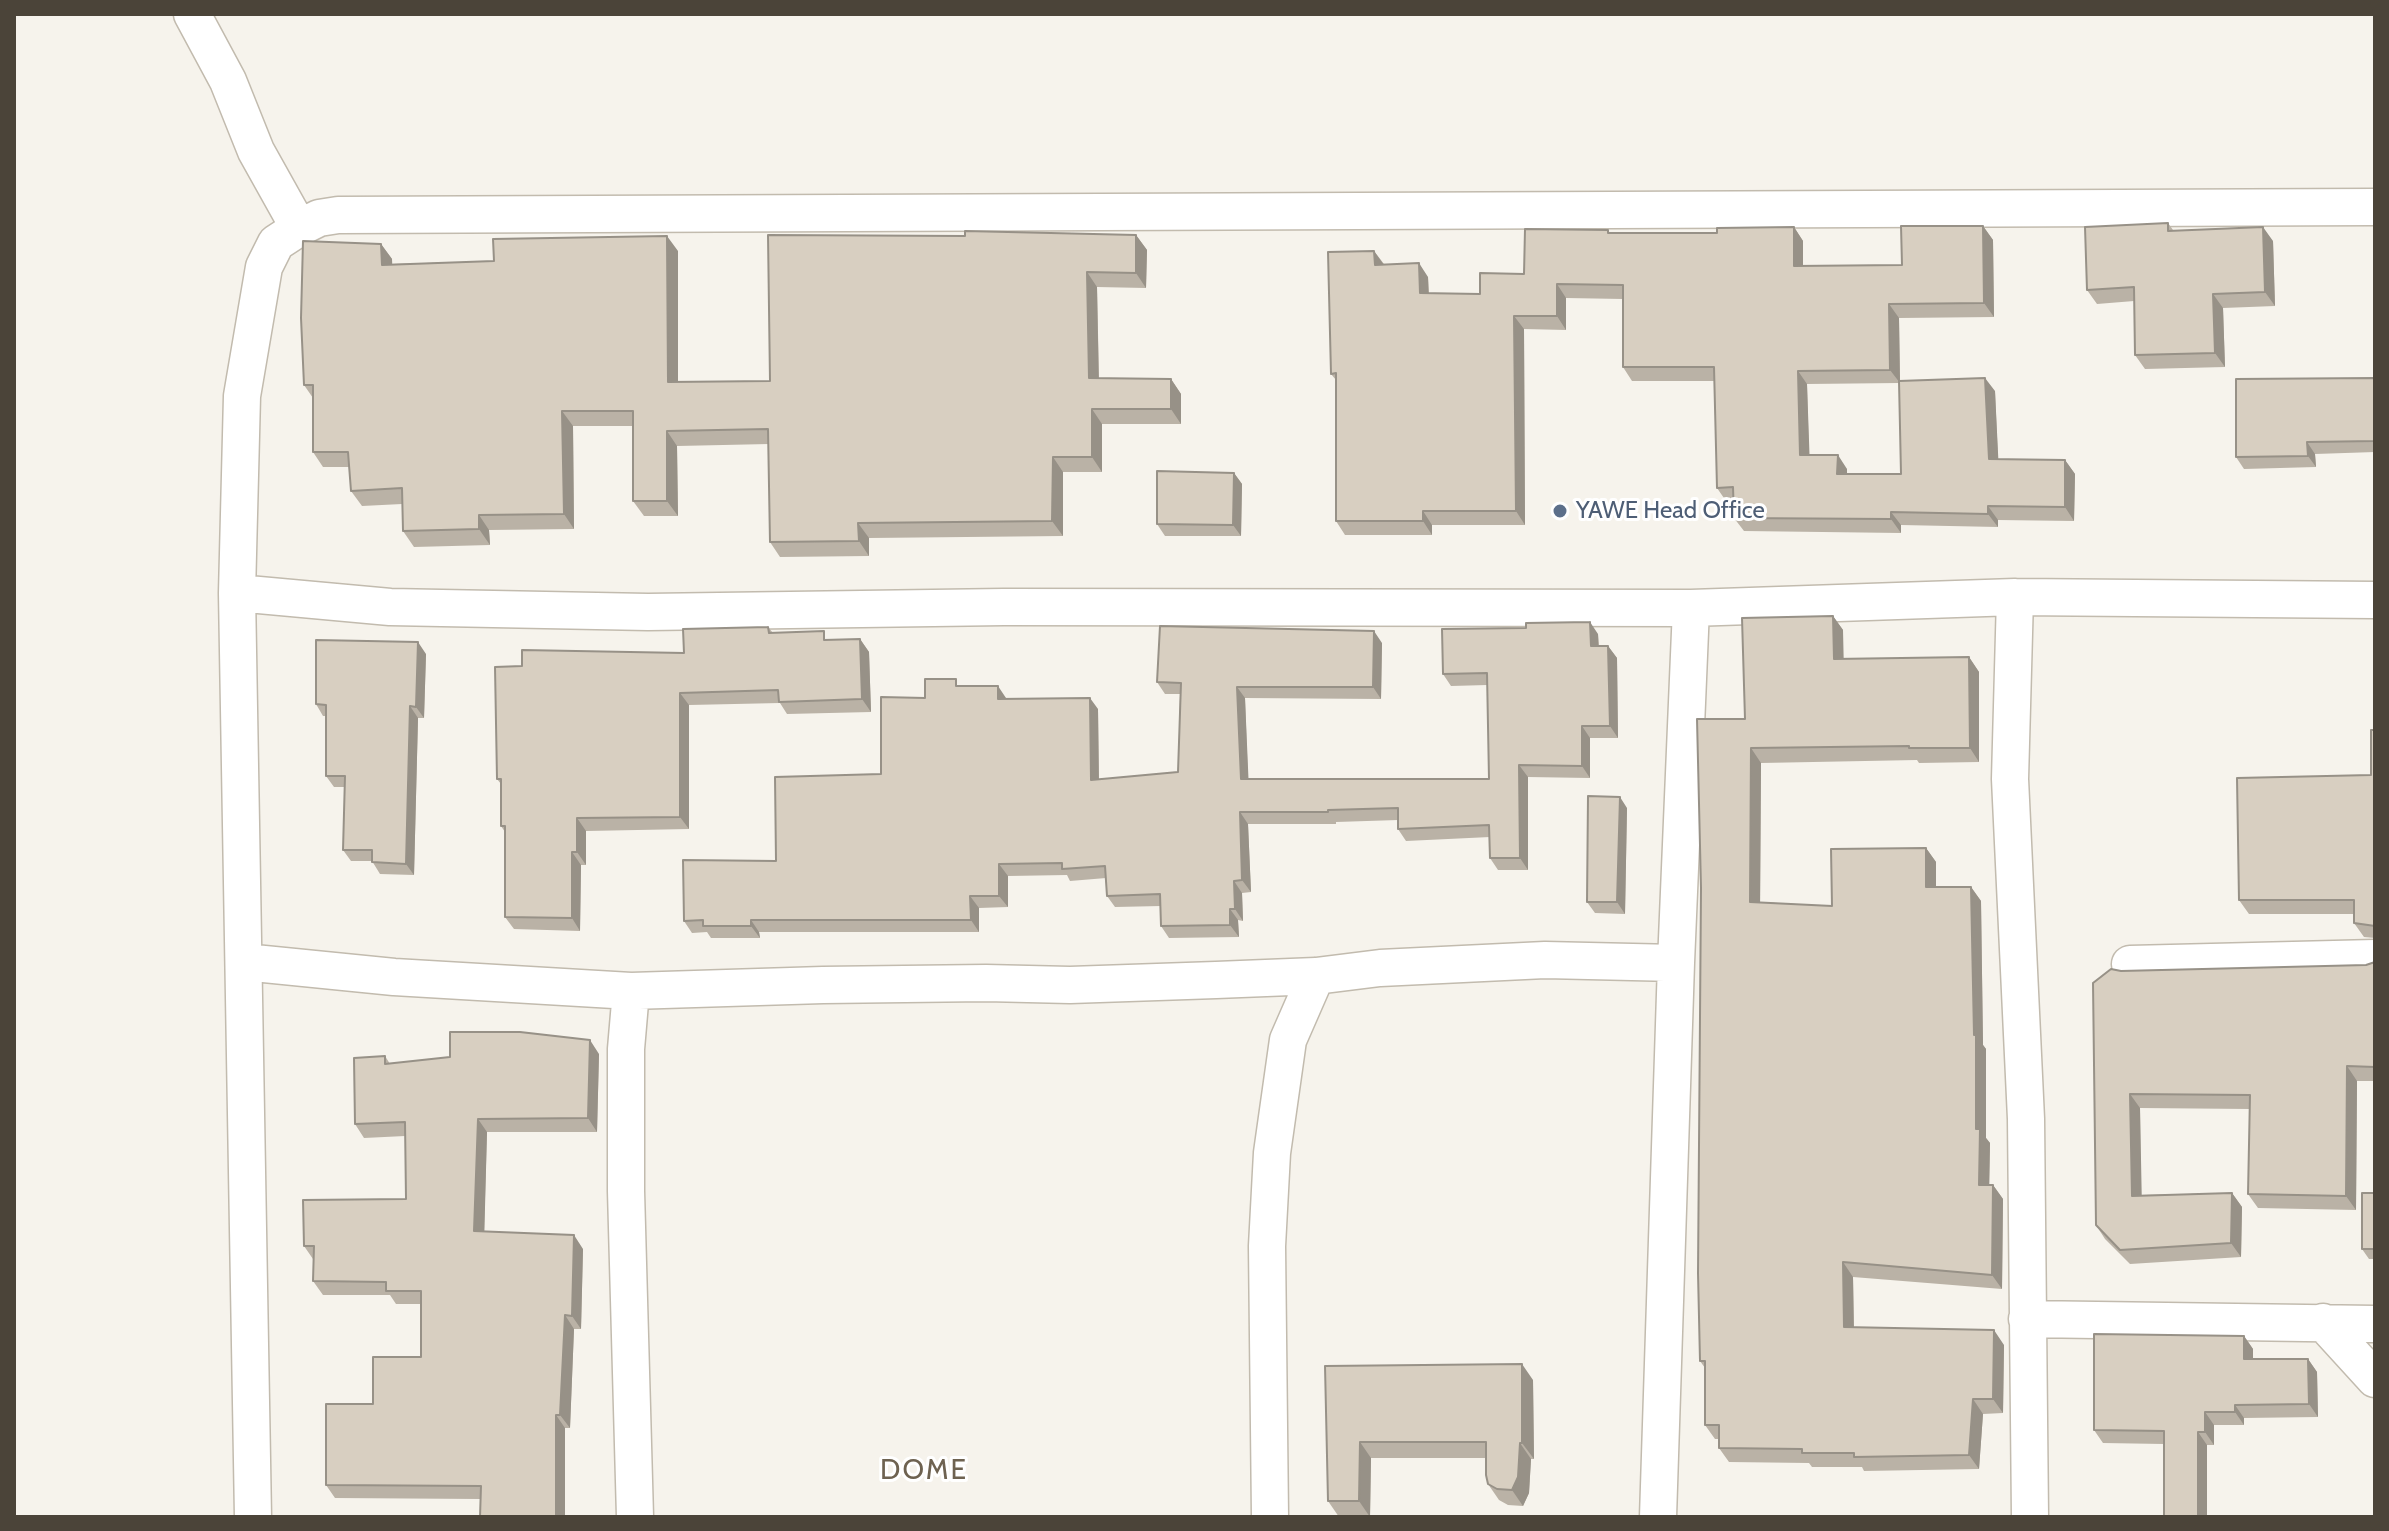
<!DOCTYPE html>
<style>
body{margin:0}
#map{position:relative;width:2389px;height:1531px;overflow:hidden;background:#f6f3ec;font-family:Cabin,sans-serif}
canvas{display:block}
.frame{position:absolute;inset:0;border:16px solid #4b4439;pointer-events:none}
</style>
<div id="map">
<canvas width="2389" height="1531"></canvas>
<div class="frame"></div>
</div>
<script>
const ctx = document.querySelector('canvas').getContext('2d');
ctx.lineJoin = 'round';
const toPath = rows => new Path2D(rows.map(r => 'M' + r).join(''));
function trace(path, color, width, dash) { ctx.strokeStyle = color; ctx.lineWidth = width; ctx.lineCap = dash ? 'butt' : 'round'; ctx.setLineDash(dash || []); ctx.stroke(path); }
function paint(path, color) { ctx.fillStyle = color; ctx.fill(path, 'evenodd'); }
function label(font, color, halo, rows, align = 'center') {
  ctx.font = font + ' Cabin,sans-serif'; ctx.lineWidth = 6; ctx.setLineDash([]); ctx.textBaseline = 'middle'; ctx.strokeStyle = halo; ctx.fillStyle = color; for (const [text, x, y, turn = 0] of rows) {
    ctx.save(); ctx.translate(x, y); ctx.rotate((+turn || 0) * Math.PI / 180); ctx.textAlign = isNaN(turn) ? turn : align; if (halo) ctx.strokeText(text, 0, 0); ctx.fillText(text, 0, 0); ctx.restore();
  }
}
const street = toPath([
 [192,14,228,81,256,151,299,228],
 [237,593,390,607,648,612,1004,607,1691,608,2015,597,2375,600],
 [2015,597,2010,779,2026,1119,2030,1517],
 [244,962,394,977,631,991,823,985,986,983,1070,985,1216,980,1316,976,1380,968,1545,960,1676,963],
 [2130,964,2375,958],
 [631,991,626,1049,626,1191,635,1517],
 [2027,1319,2375,1324],
 [2323,1322,2375,1379],
 [253,1517,237,593,242,396,264,267,276,243,299,228,319,218,338,215,2375,207],
 [1270,1517,1267,1246,1272,1153,1288,1040,1316,976],
 [1658,1517,1676,963,1691,608]
]);
trace(street, '#c2bbae', 39);
trace(street, '#fff', 36);
paint(toPath([
 [2168,223,2173,230,2273,241,2275,306,2223,308,2225,367,2145,369,2135,355,2134,301,2097,304,2087,290],
 [1983,226,1993,240,1994,317,1899,318,1900,381,1995,391,1998,459,2065,460,2075,474,2074,521,1998,520,1998,527,1901,525,1901,533,1744,531,1734,518,1734,501,1726,501,1717,488,1714,381,1632,381,1623,367,1623,299,1566,298,1566,330,1524,329,1525,525,1432,525,1432,535,1345,535,1336,521,1336,380,1331,374,1374,251,1384,264,1428,277,1429,293,1480,294,1524,274,1608,230,1610,233,1717,233,1794,227,1803,241,1803,266,1902,265],
 [1899,383,1901,474,1847,474,1847,469,1809,455,1807,384],
 [1136,235,1147,250,1146,288,1097,287,1099,378,1171,379,1181,394,1181,424,1102,424,1102,472,1063,472,1063,536,869,538,869,556,780,557,770,542,769,444,677,446,678,516,644,516,633,501,633,426,573,426,574,529,489,530,490,545,414,547,403,531,402,504,362,506,351,491,349,467,323,467,313,452,313,398,304,385,381,244,392,259,392,264,494,261,678,251,678,382,770,381,965,236],
 [2375,378,2375,452,2315,454,2316,467,2244,469,2236,457],
 [1234,473,1242,484,1241,536,1165,536,1157,524],
 [1833,616,1843,630,1843,659,1969,657,1979,672,1979,762,1919,763,1917,760,1761,763,1760,902,1832,906,1926,848,1936,862,1936,887,1971,887,1981,901,1983,1045,1986,1049,1986,1138,1990,1143,1989,1185,1993,1185,2003,1199,2002,1289,1853,1277,1854,1327,2004,1345,2003,1413,1983,1414,1979,1469,1864,1471,1862,1467,1812,1467,1809,1463,1729,1462,1719,1448,1719,1439,1715,1439,1705,1425,1705,1368,1700,1361,1701,888,1745,719],
 [768,627,773,633,831,640,860,639,869,652,871,712,787,714,780,703,689,705,689,829,586,831,586,865,581,865,580,931,514,929,505,917,505,832,501,826,501,784,497,779,522,666,684,653],
 [1598,634,1599,646,1608,646,1617,658,1618,738,1590,738,1590,778,1528,777,1528,870,1498,870,1490,858,1490,837,1406,841,1398,829,1398,820,1336,822,1336,824,1248,824,1251,892,1242,893,1243,921,1238,920,1239,937,1169,938,1161,926,1161,906,1115,907,1107,896,1106,878,1070,881,1067,875,1008,876,1008,907,979,908,979,932,759,932,760,938,711,938,707,932,692,933,684,921,776,861,881,774,925,698,962,686,1006,698,1006,699,1098,709,1099,779,1178,772,1180,694,1165,694,1157,682,1382,643,1381,699,1245,698,1248,779,1489,779,1487,685,1451,686,1443,674],
 [426,654,424,718,418,718,414,875,380,874,372,861,351,861,343,850,345,787,334,787,326,776,326,716,323,716,316,704],
 [2375,730,2375,938,2364,937,2354,923,2354,914,2249,914,2239,900,2371,775],
 [1627,808,1625,914,1595,913,1587,902],
 [2375,962,2375,1081,2357,1081,2356,1210,2258,1208,2248,1194,2250,1109,2140,1108,2141,1195,2232,1193,2242,1207,2241,1257,2130,1264,2105,1239,2096,1225,2121,971,2366,965],
 [599,1054,597,1132,487,1132,484,1232,583,1249,581,1329,574,1329,570,1428,565,1428,565,1517,480,1517,480,1499,335,1498,326,1485,373,1404,421,1357,421,1304,396,1304,390,1295,323,1295,313,1281,313,1259,304,1246,406,1199,405,1136,364,1138,355,1124,385,1056,390,1064],
 [2375,1193,2375,1259,2369,1259,2362,1249],
 [2244,1336,2253,1349,2253,1359,2308,1359,2317,1372,2318,1417,2244,1418,2244,1425,2214,1425,2214,1445,2207,1445,2207,1517,2164,1517,2164,1444,2103,1443,2094,1430],
 [1325,1366,1533,1380,1534,1459,1531,1459,1529,1493,1523,1506,1508,1505,1499,1500,1488,1484,1486,1458,1371,1458,1370,1517,1339,1517,1328,1501]
]), '#bab2a6');
paint(toPath([
 [1983,226,1993,240,1994,317,1984,303],
 [1794,227,1803,241,1803,280,1794,266],
 [2263,227,2273,241,2275,306,2265,292],
 [1136,235,1147,250,1146,288,1136,273],
 [667,236,678,251,678,397,668,382],
 [381,244,392,259,393,280,382,265],
 [1374,251,1384,265,1375,265],
 [1419,263,1428,277,1429,307,1420,293],
 [1087,272,1097,287,1099,393,1089,378],
 [1557,284,1566,298,1566,330,1557,316],
 [2213,294,2223,308,2225,367,2215,353],
 [1889,304,1899,318,1900,383,1890,370],
 [1514,316,1524,329,1525,525,1516,511],
 [1798,371,1807,384,1810,469,1800,455],
 [1985,378,1995,391,1999,473,1989,459],
 [1171,379,1181,394,1181,424,1171,409],
 [1092,409,1102,424,1102,472,1092,457],
 [562,411,573,426,574,529,564,514],
 [667,431,677,446,678,516,667,501],
 [2307,442,2315,454,2316,467,2308,456],
 [1838,455,1847,469,1847,487,1837,474],
 [1053,457,1063,472,1063,536,1052,521],
 [2065,460,2075,474,2074,521,2065,507],
 [1234,473,1242,484,1241,536,1233,525],
 [1988,506,1998,520,1998,527,1988,514],
 [1423,511,1432,525,1432,535,1423,521],
 [1891,512,1901,525,1901,533,1891,519],
 [479,515,489,530,490,545,479,529],
 [858,523,869,538,869,556,859,541],
 [1833,616,1843,630,1844,673,1834,659],
 [1590,622,1598,634,1599,658,1591,646],
 [1374,631,1382,643,1381,699,1373,687],
 [860,639,869,652,871,712,862,699],
 [418,642,426,654,424,718,416,707],
 [1608,646,1617,658,1618,738,1610,726],
 [1969,657,1979,672,1979,762,1970,748],
 [998,686,1006,698,1006,711,998,699],
 [1237,687,1245,698,1249,791,1241,779],
 [680,693,689,705,689,829,680,817],
 [1090,698,1098,709,1099,791,1091,780],
 [410,706,418,718,414,875,406,864],
 [1582,726,1590,738,1590,778,1582,766],
 [1751,748,1761,763,1760,916,1750,902],
 [1519,765,1528,777,1528,870,1520,858],
 [1620,797,1627,808,1625,914,1617,902],
 [1240,812,1248,824,1251,892,1242,880],
 [577,818,586,831,586,865,577,852],
 [1926,848,1936,862,1936,901,1926,887],
 [572,852,581,865,580,931,572,918],
 [999,864,1008,876,1008,907,999,896],
 [1234,881,1242,893,1243,921,1235,909],
 [1971,887,1981,901,1983,1045,1986,1049,1986,1138,1990,1143,1989,1199,1979,1185,1976,1129],
 [970,896,979,908,979,932,971,920],
 [1230,909,1238,920,1239,937,1230,925],
 [751,920,759,932,760,938,751,926],
 [590,1040,599,1054,597,1132,588,1118],
 [2347,1066,2357,1081,2356,1210,2346,1196],
 [2130,1094,2140,1108,2142,1210,2132,1196],
 [478,1119,487,1132,484,1245,474,1231],
 [1993,1185,2003,1199,2002,1289,1992,1275],
 [2232,1193,2242,1207,2241,1257,2231,1243],
 [574,1235,583,1249,581,1329,572,1316],
 [1843,1262,1853,1277,1854,1341,1844,1327],
 [565,1315,574,1329,570,1428,560,1415],
 [1994,1330,2004,1345,2003,1413,1993,1399],
 [2244,1336,2253,1349,2253,1372,2244,1359],
 [2308,1359,2317,1372,2318,1417,2309,1404],
 [1522,1364,1533,1380,1534,1459,1522,1443],
 [1973,1399,1983,1414,1979,1469,1969,1455],
 [2235,1405,2244,1418,2244,1425,2235,1412],
 [2205,1412,2214,1425,2214,1445,2205,1432],
 [556,1415,565,1428,565,1517,556,1517],
 [2198,1432,2207,1445,2207,1517,2198,1517],
 [1360,1442,1371,1458,1370,1517,1359,1501],
 [1520,1443,1531,1459,1529,1493,1523,1506,1512,1490]
]), '#979187');
const building = toPath([
 [2168,223,2168,231,2263,227,2265,292,2213,294,2215,353,2135,355,2134,287,2087,290,2085,227,2168,223],
 [1901,226,1983,226,1984,303,1889,304,1890,370,1798,371,1800,455,1838,455,1837,474,1901,474,1899,381,1985,378,1989,459,2065,460,2065,507,1988,506,1988,514,1891,512,1891,519,1734,518,1733,487,1717,488,1714,367,1623,367,1623,285,1557,284,1557,316,1514,316,1516,511,1423,511,1423,521,1336,521,1336,373,1331,374,1328,252,1374,251,1375,265,1419,263,1420,293,1480,294,1480,273,1524,274,1525,229,1608,230,1608,233,1717,233,1717,228,1794,227,1794,266,1902,265,1901,226],
 [965,231,1136,235,1136,273,1087,272,1089,378,1171,379,1171,409,1092,409,1092,457,1053,457,1052,521,858,523,859,541,770,542,768,429,667,431,667,501,633,501,633,411,562,411,564,514,479,515,479,529,403,531,402,488,351,491,348,452,313,452,313,385,304,385,301,318,303,241,381,244,382,265,494,261,493,239,667,236,668,382,770,381,768,235,965,236,965,231],
 [2375,378,2375,441,2307,442,2308,456,2236,457,2236,379,2375,378],
 [1157,471,1234,473,1233,525,1157,524,1157,471],
 [1833,616,1834,659,1969,657,1970,748,1909,748,1909,746,1751,748,1750,902,1832,906,1831,849,1926,848,1926,887,1971,887,1974,1035,1976,1035,1976,1129,1980,1129,1979,1185,1993,1185,1992,1275,1843,1262,1844,1327,1994,1330,1993,1399,1973,1399,1969,1455,1854,1457,1854,1453,1802,1453,1802,1449,1719,1448,1719,1425,1705,1425,1705,1361,1700,1361,1698,1273,1701,888,1697,719,1745,719,1742,618,1833,616],
 [1590,622,1591,646,1608,646,1610,726,1582,726,1582,766,1519,765,1520,858,1490,858,1489,825,1398,829,1398,808,1328,810,1328,812,1240,812,1242,880,1234,881,1235,909,1230,909,1230,925,1161,926,1160,894,1107,896,1105,866,1062,869,1062,863,999,864,999,896,970,896,971,920,751,920,751,926,703,926,703,920,684,921,683,860,776,861,775,777,881,774,881,697,925,698,925,679,956,679,956,686,998,686,998,699,1090,698,1091,780,1178,772,1181,683,1157,682,1160,626,1374,631,1373,687,1237,687,1241,779,1489,779,1487,673,1443,674,1442,629,1526,628,1526,623,1590,622],
 [768,627,769,633,824,631,824,640,860,639,862,699,779,702,778,690,680,693,680,817,577,818,577,852,572,852,572,918,505,917,505,826,501,826,501,779,497,779,495,667,522,666,522,650,684,653,683,629,768,627],
 [316,640,418,642,416,707,410,706,406,864,372,862,372,850,343,850,345,776,326,776,326,705,316,704,316,640],
 [2371,730,2375,730,2375,926,2354,923,2354,900,2239,900,2237,778,2371,775,2371,730],
 [1588,796,1620,797,1617,902,1587,902,1588,796],
 [2375,962,2375,1067,2347,1066,2346,1196,2248,1194,2250,1095,2130,1094,2132,1196,2232,1193,2231,1243,2120,1250,2096,1225,2093,983,2111,969,2121,971,2366,965,2375,962],
 [450,1032,520,1032,590,1040,588,1118,478,1119,474,1231,574,1235,572,1316,565,1315,560,1415,556,1415,556,1517,480,1517,481,1486,326,1485,326,1404,373,1404,373,1357,421,1357,421,1291,386,1291,386,1282,313,1281,314,1246,304,1246,303,1200,406,1199,405,1122,355,1124,354,1058,385,1056,385,1064,450,1057,450,1032],
 [2362,1193,2375,1193,2375,1249,2362,1249,2362,1193],
 [2094,1334,2244,1336,2244,1359,2308,1359,2309,1404,2235,1405,2235,1412,2205,1412,2205,1432,2198,1432,2198,1517,2164,1517,2164,1431,2094,1430,2094,1334],
 [1522,1364,1522,1443,1520,1443,1518,1477,1512,1490,1497,1489,1488,1484,1486,1475,1486,1442,1360,1442,1359,1501,1328,1501,1325,1366,1522,1364]
]);
paint(building, '#d8cfc1');
trace(building, '#979187', 2);
for (const [x, y, r, color] of [
 [1560,511,8,"#5c6f8a"]
]) { const dot = new Path2D(); dot.arc(x, y, r, 0, 2 * Math.PI); ctx.fillStyle = color; ctx.fill(dot); trace(dot, '#fff', 3); }
label('24px', '#4e5e75', '#fff', [
 ["YAWE Head Office",1576,511]
], 'left');
ctx.letterSpacing = '2px';
label('28px', '#6e6250', '#fff', [
 ["DOME",924,1471]
]);
ctx.letterSpacing = '0px';
</script>
